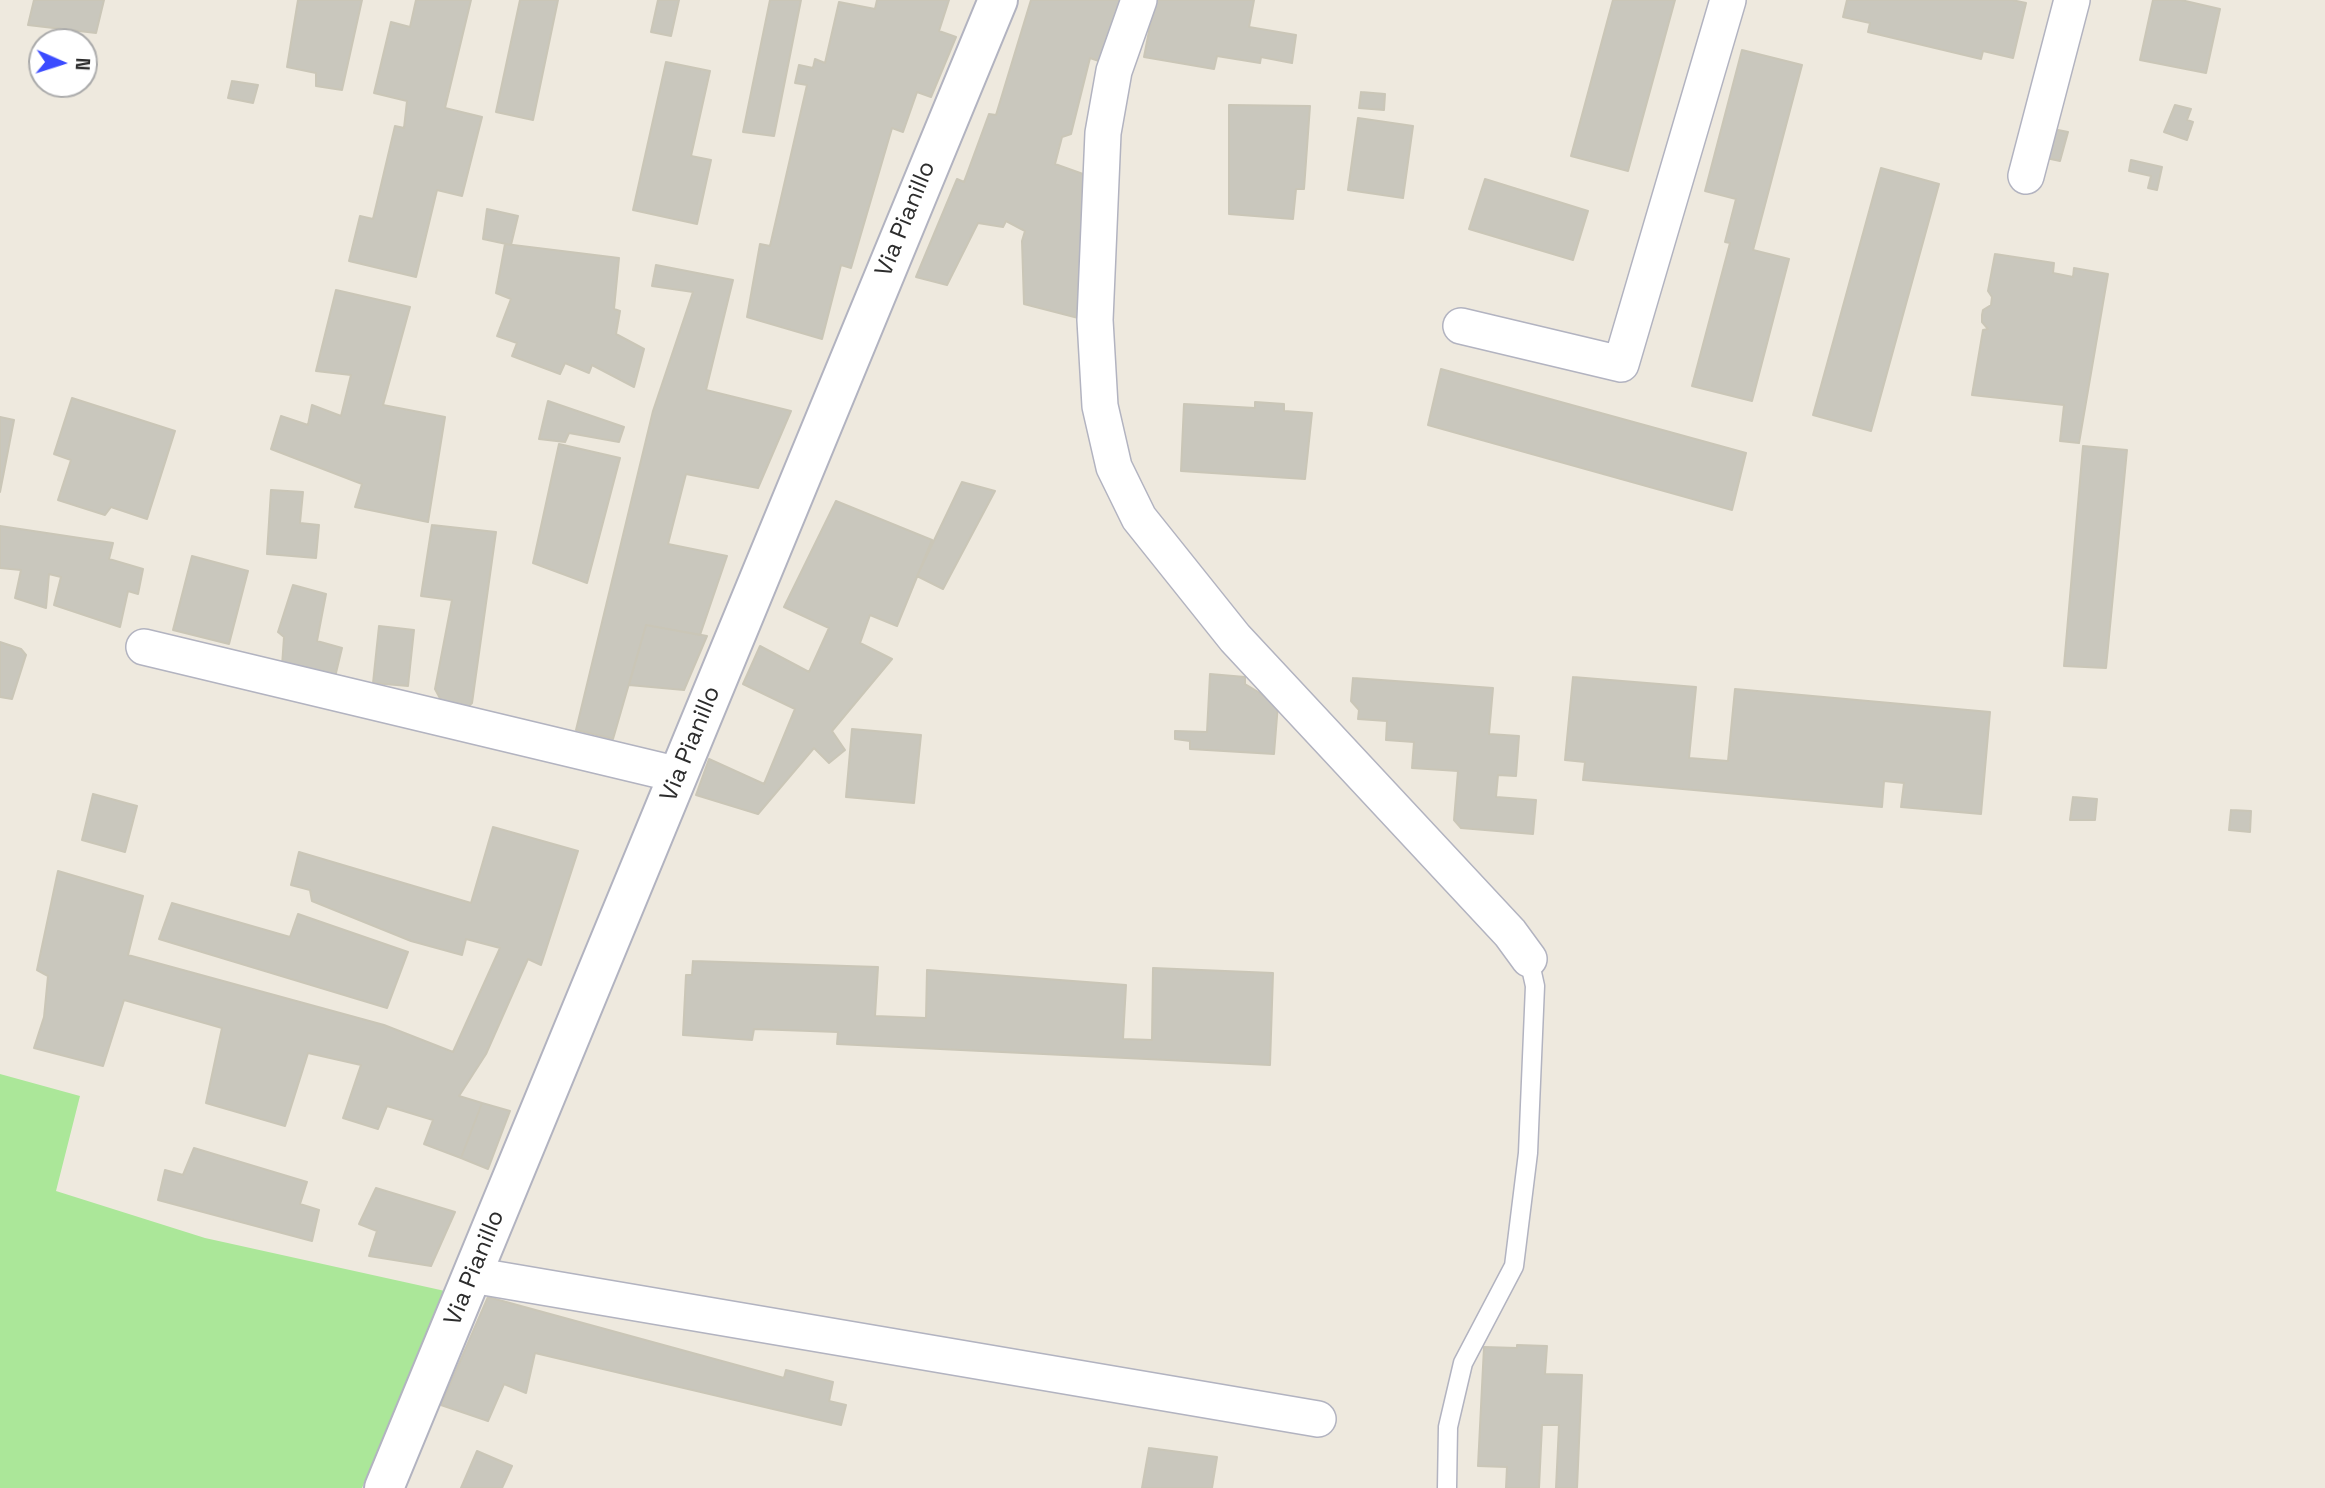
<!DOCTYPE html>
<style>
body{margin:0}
#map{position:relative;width:2325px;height:1488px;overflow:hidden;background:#eee9de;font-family:"Space Grotesk",sans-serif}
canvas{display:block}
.north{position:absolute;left:28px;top:28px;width:70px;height:70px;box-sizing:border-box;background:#fff;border:2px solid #ababab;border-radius:50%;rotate:93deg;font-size:19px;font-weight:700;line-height:28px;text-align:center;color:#2c2c2c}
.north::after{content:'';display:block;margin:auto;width:24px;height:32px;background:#3b4bff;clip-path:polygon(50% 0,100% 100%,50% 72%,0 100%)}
</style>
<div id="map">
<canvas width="2325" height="1488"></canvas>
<div class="north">N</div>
</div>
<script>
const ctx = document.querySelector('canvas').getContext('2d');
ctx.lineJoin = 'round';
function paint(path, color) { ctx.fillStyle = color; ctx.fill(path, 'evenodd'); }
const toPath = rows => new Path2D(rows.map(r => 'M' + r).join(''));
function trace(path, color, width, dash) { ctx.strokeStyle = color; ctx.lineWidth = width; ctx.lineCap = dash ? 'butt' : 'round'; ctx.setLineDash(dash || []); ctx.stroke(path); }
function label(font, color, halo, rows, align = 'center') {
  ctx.font = font + ' "Space Grotesk",sans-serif'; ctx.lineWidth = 5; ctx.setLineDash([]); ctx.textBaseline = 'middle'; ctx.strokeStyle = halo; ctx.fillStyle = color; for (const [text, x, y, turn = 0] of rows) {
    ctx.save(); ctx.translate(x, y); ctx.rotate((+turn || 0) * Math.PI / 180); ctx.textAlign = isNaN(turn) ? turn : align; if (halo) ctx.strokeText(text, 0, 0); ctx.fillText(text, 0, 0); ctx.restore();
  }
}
paint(toPath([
 [0,1074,80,1096,56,1191,205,1238,445,1291,362,1488,0,1488]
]), '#abe799');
const building = toPath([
 [34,0,104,0,96,33,28,25,34,0],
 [298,0,362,0,342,90,316,86,316,73,287,67,298,0],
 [416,0,471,0,445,108,482,117,462,196,437,190,416,277,349,261,360,216,373,219,395,126,404,128,407,101,374,93,391,22,410,27,416,0],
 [520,0,558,0,533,120,496,112,520,0],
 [658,0,679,0,671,36,651,32,658,0],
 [770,0,801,0,774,136,743,132,770,0],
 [877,0,949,0,939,31,956,37,931,97,917,92,903,132,892,128,851,268,841,265,822,339,747,317,760,244,770,246,807,85,795,83,799,65,813,68,815,59,825,63,839,2,875,9,877,0],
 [1031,0,1120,0,1099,61,1090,58,1071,134,1062,137,1055,164,1083,174,1086,320,1024,304,1022,241,1025,231,1006,221,1003,227,978,223,947,285,916,277,957,179,964,182,989,114,996,115,1031,0],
 [1155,0,1254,0,1249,27,1296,35,1292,63,1261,57,1260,63,1217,56,1214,69,1144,57,1155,0],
 [1613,0,1675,0,1628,171,1571,156,1613,0],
 [1847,0,2012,0,2026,3,2013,58,1983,51,1981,59,1868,32,1870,23,1843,17,1847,0],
 [2153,0,2181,0,2220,9,2206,73,2140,60,2153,0],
 [1742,50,1802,65,1753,250,1789,259,1752,401,1692,386,1730,243,1725,242,1736,199,1705,191,1742,50],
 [666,62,710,71,691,156,711,160,697,224,633,210,666,62],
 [232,81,258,85,253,103,228,98,232,81],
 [1361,92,1385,94,1384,110,1359,108,1361,92],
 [1229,105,1310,106,1304,189,1296,189,1293,219,1229,214,1229,105],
 [2175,105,2191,109,2187,120,2193,122,2187,140,2164,132,2175,105],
 [1358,118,1413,126,1403,198,1348,190,1358,118],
 [2053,129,2068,132,2060,161,2046,158,2053,129],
 [2131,160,2162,167,2157,190,2148,188,2151,176,2129,171,2131,160],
 [1881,168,1939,184,1871,431,1813,415,1881,168],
 [1485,179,1588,211,1573,260,1469,229,1485,179],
 [487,209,518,216,511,245,483,239,487,209],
 [505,244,619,258,614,309,620,311,616,334,644,349,634,387,592,365,589,373,565,363,560,374,512,356,517,343,497,336,511,299,496,293,505,244],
 [1995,254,2054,263,2053,273,2073,277,2074,268,2108,274,2079,443,2060,441,2064,405,1972,395,1983,330,1988,329,1982,322,1982,315,1983,310,1991,305,1992,297,1988,291,1995,254],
 [656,265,733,280,706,390,791,411,758,488,686,474,668,544,727,556,700,635,646,625,613,739,576,730,653,411,693,292,652,286,656,265],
 [336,290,410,307,383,405,445,417,428,522,355,507,362,484,271,449,281,416,308,425,312,405,341,416,351,375,316,371,336,290],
 [1441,369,1746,453,1732,510,1428,425,1441,369],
 [72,398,175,431,147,519,111,507,105,515,58,500,71,460,54,454,72,398],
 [548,401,624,427,619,442,569,433,565,442,539,439,548,401],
 [1255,402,1284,404,1284,411,1312,413,1305,479,1181,471,1184,404,1255,408,1255,402],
 [0,417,14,420,0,492,0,417],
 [559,444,620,458,587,583,533,563,559,444],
 [2083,446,2127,450,2106,668,2064,666,2083,446],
 [962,482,995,491,943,589,917,576,962,482],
 [271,490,303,492,300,523,319,525,316,558,267,554,271,490],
 [836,501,932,540,897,626,870,615,860,643,892,659,832,731,845,750,829,763,814,748,758,814,696,795,709,759,764,784,795,709,743,684,760,646,809,672,829,628,784,607,836,501],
 [432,525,496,532,472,703,464,711,443,704,435,689,452,600,421,596,432,525],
 [0,526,113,543,109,559,143,569,138,594,128,591,120,627,54,605,61,577,49,574,46,608,15,598,21,570,0,568,0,526],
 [192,556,248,571,229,644,173,630,192,556],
 [293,585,326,594,317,641,342,648,335,677,282,666,284,637,278,632,293,585],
 [646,625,707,636,684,690,629,685,646,625],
 [379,626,414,630,408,686,373,683,379,626],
 [0,642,21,649,26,655,12,699,0,697,0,642],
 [1210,674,1245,677,1245,684,1278,704,1274,754,1190,749,1190,741,1175,739,1175,731,1207,732,1210,674],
 [1573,677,1696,687,1689,758,1728,761,1735,689,1990,712,1981,814,1901,807,1904,783,1884,781,1882,807,1583,780,1585,762,1565,760,1573,677],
 [1353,678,1493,688,1489,734,1519,736,1516,776,1498,775,1496,797,1536,800,1533,834,1461,828,1454,820,1458,771,1412,768,1414,742,1386,740,1387,721,1358,719,1359,710,1351,701,1353,678],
 [852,729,921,735,914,803,846,797,852,729],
 [93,794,137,806,125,852,82,840,93,794],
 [2073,797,2097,799,2095,820,2070,820,2073,797],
 [2231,810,2251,811,2250,832,2229,830,2231,810],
 [493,827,578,851,541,965,528,959,486,1054,459,1096,482,1103,461,1158,424,1144,433,1120,387,1106,378,1129,343,1118,361,1065,308,1053,285,1126,206,1103,222,1028,124,1000,103,1066,34,1048,44,1017,48,976,37,970,58,871,143,896,128,955,384,1025,453,1052,500,948,466,939,462,955,411,941,312,901,310,890,291,885,299,852,471,903,493,827],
 [172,903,290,937,298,914,408,952,387,1008,159,939,172,903],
 [693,961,878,967,875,1016,926,1018,927,970,1126,985,1123,1039,1152,1040,1153,968,1273,973,1270,1065,837,1044,838,1032,754,1029,752,1040,683,1035,686,975,692,975,693,961],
 [482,1103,510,1111,488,1169,461,1158,482,1103],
 [194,1148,307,1182,300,1204,319,1210,312,1241,158,1200,165,1170,183,1175,194,1148],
 [376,1188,455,1212,431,1266,369,1256,377,1231,359,1224,376,1188],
 [488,1297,784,1378,786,1370,833,1382,829,1401,846,1405,841,1425,535,1353,526,1393,504,1384,488,1421,441,1405,488,1297],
 [1517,1345,1547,1346,1545,1374,1582,1375,1577,1488,1556,1488,1559,1425,1542,1425,1539,1488,1506,1488,1507,1467,1478,1466,1484,1347,1517,1348,1517,1345],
 [1149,1448,1217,1457,1212,1488,1142,1488,1149,1448],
 [477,1451,512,1466,502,1488,461,1488,477,1451]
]);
paint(building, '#c9c7bd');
trace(building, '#cac6b7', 2);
const service = toPath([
 [1447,1488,1448,1427,1463,1363,1514,1266,1528,1153,1535,986,1529,959]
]);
const minor = toPath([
 [1139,0,1114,71,1103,133,1095,320,1100,406,1114,467,1139,518,1235,638,1510,933,1529,959],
 [2026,176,2072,0],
 [1461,326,1621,364,1728,0],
 [144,647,679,775],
 [472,1275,1318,1419]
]);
const tertiary = toPath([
 [384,1488,998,0]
]);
trace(service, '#b2b3c0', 21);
trace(minor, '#b2b3c0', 38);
trace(tertiary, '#b2b3c0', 42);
trace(service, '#fff', 18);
trace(minor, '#fff', 35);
trace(tertiary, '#fff', 38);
label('24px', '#2c2c2c', '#fff', [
 ["Via Pianillo",906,219,-68],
 ["Via Pianillo",691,744,-68],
 ["Via Pianillo",475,1268,-68]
]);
</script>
